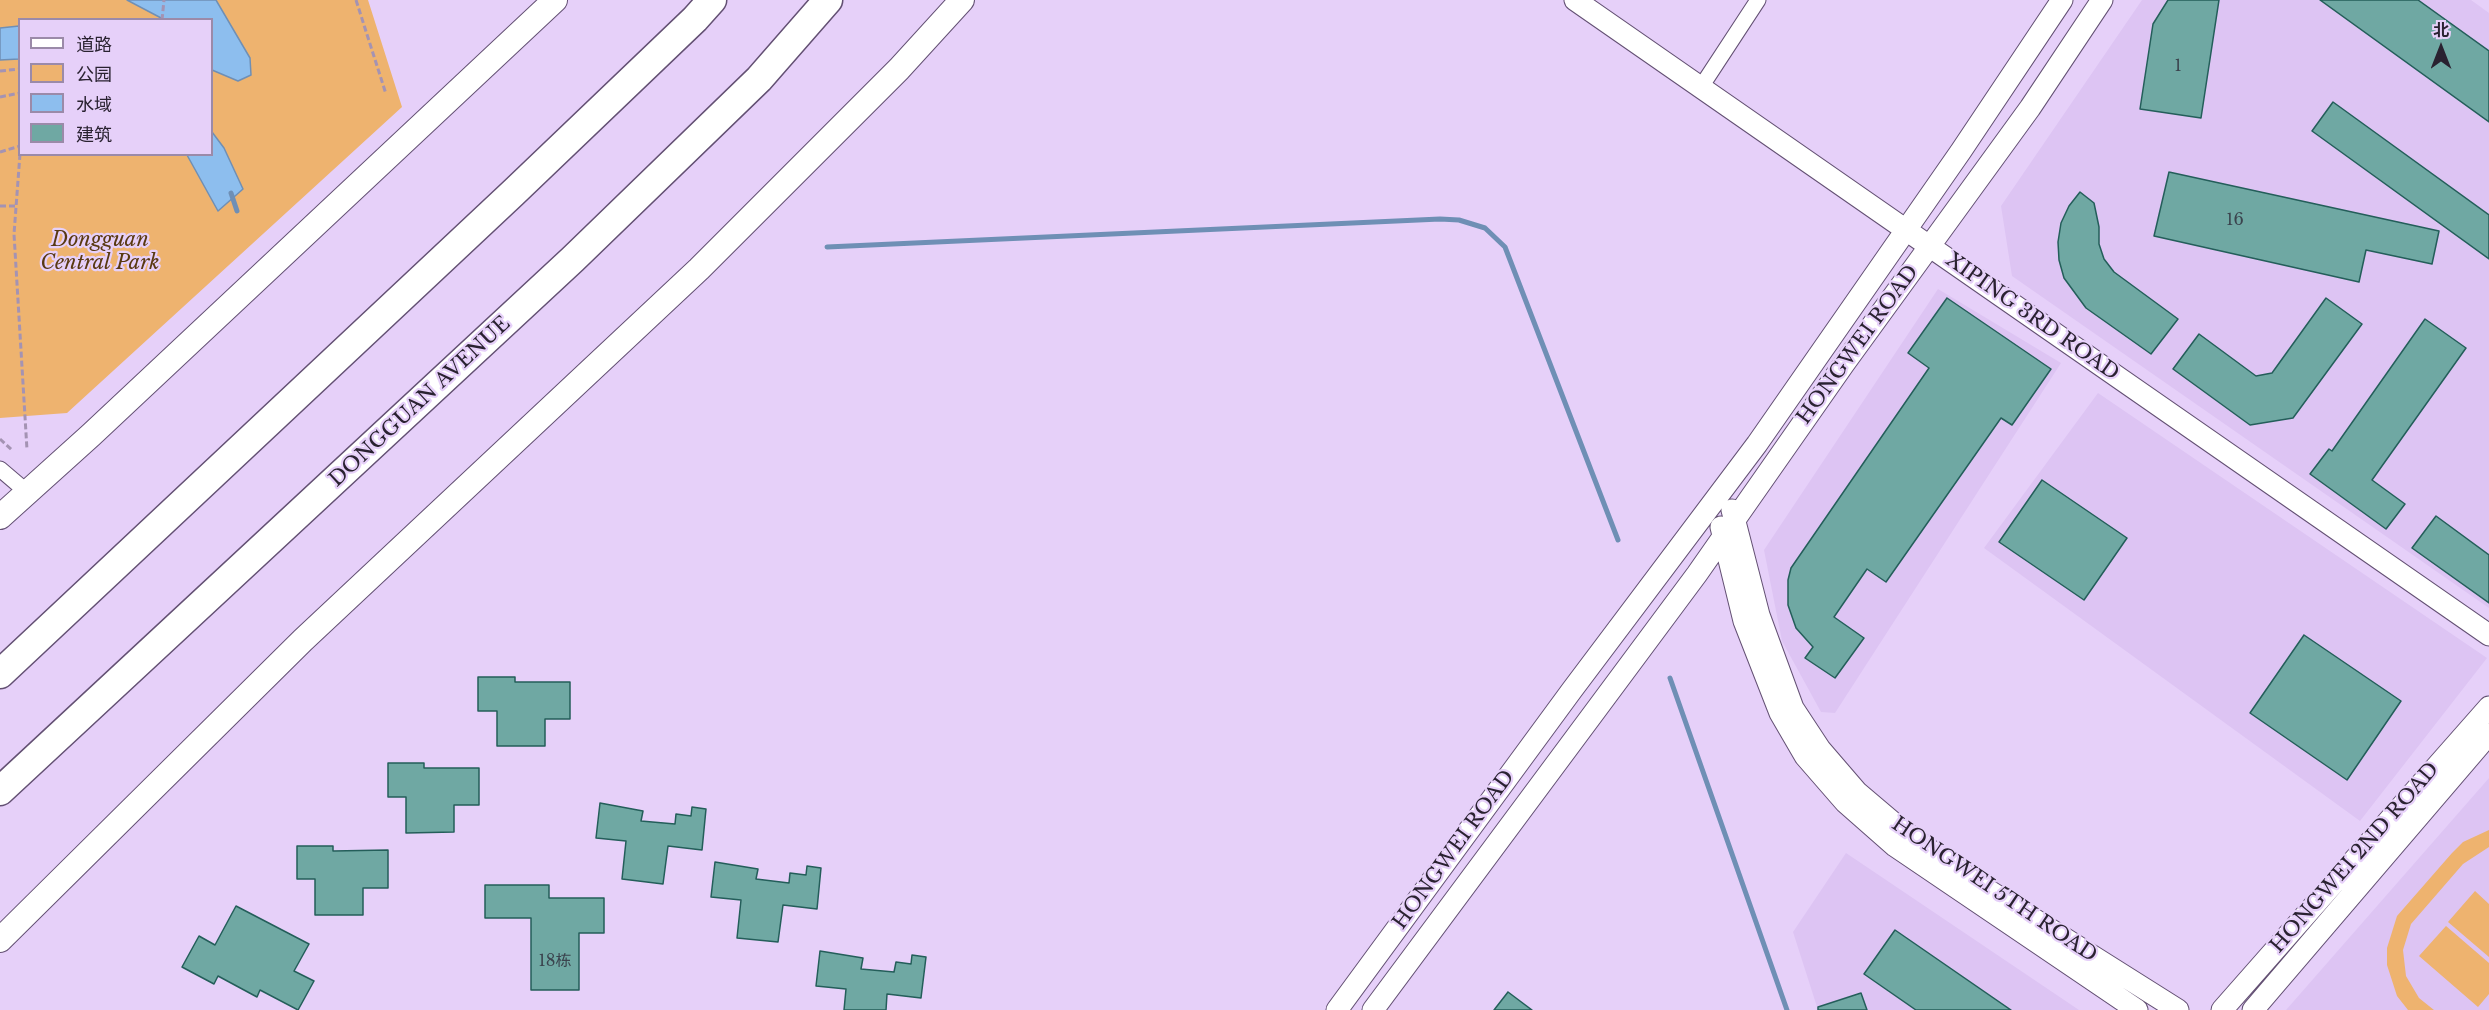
<!DOCTYPE html>
<meta charset="utf-8">
<style>
body{margin:0}
#map{position:relative;width:2489px;height:1010px;overflow:hidden;background:#e6d0f9;font-family:"Libre Baskerville","Noto Sans SC",serif}
canvas{display:block}
.legend{position:absolute;left:18px;top:18px;width:195px;height:138px;box-sizing:border-box;background:#e6d0f9;border:2px solid #9b8aa9;margin:0;padding:8px 10px;list-style:none;font-size:18px;color:#2a2231}
.legend li{display:flex;align-items:center;gap:12px;height:30px}
.legend b{width:30px;border:2px solid #9b8aa9}
.north{position:absolute;left:2411px;top:18px;width:60px;height:60px;-webkit-text-stroke:4px #e6d0f9;paint-order:stroke;rotate:0deg;font-size:16px;font-weight:700;line-height:24px;text-align:center;color:#2a2231}
.north::after{content:'';display:block;margin:auto;width:21px;height:27px;background:#2a2231;clip-path:polygon(50% 0,100% 100%,50% 72%,0 100%)}
</style>
<div id="map">
<canvas width="2489" height="1010"></canvas>
<ul class="legend">
<li><b style="height:8px;background:#fff"></b>道路</li>
<li><b style="height:16px;background:#eeb36f"></b>公园</li>
<li><b style="height:16px;background:#8dbeee"></b>水域</li>
<li><b style="height:16px;background:#6fa8a3"></b>建筑</li>
</ul>
<div class="north">北</div>
</div>
<script>
const ctx = document.querySelector('canvas').getContext('2d');
ctx.lineJoin = 'round';
function paint(path, color) { ctx.fillStyle = color; ctx.fill(path, 'evenodd'); }
const toPath = rows => new Path2D(rows.map(r => 'M' + r).join(''));
function trace(path, color, width, dash) { ctx.strokeStyle = color; ctx.lineWidth = width; ctx.lineCap = dash ? 'butt' : 'round'; ctx.setLineDash(dash || []); ctx.stroke(path); }
function label(font, color, halo, rows, align = 'center') {
  ctx.font = font + ' "Libre Baskerville","Noto Sans SC",serif'; ctx.lineWidth = 4.5; ctx.setLineDash([]); ctx.textBaseline = 'middle'; ctx.strokeStyle = halo; ctx.fillStyle = color; for (const [text, x, y, turn = 0] of rows) {
    ctx.save(); ctx.translate(x, y); ctx.rotate((+turn || 0) * Math.PI / 180); ctx.textAlign = isNaN(turn) ? turn : align; if (halo) ctx.strokeText(text, 0, 0); ctx.fillText(text, 0, 0); ctx.restore();
  }
}
paint(toPath([
 [2142,0,2471,0,2489,13,2489,608,2012,276,2001,206],
 [1938,289,2061,363,1835,713,1821,712,1782,641,1764,550],
 [2098,393,2487,658,2360,821,1984,548],
 [2489,778,2489,1010,2286,1010],
 [1846,853,2079,1010,1818,1010,1793,932]
]), '#ddc4f3');
paint(toPath([
 [0,0,368,0,402,107,67,413,0,418],
 [20,20,212,20,212,154,20,154],
 [2489,830,2489,847,2463,864,2411,924,2403,950,2406,976,2419,998,2434,1010,2408,1010,2397,996,2387,965,2387,948,2397,916,2452,853,2463,842],
 [2475,891,2489,904,2489,957,2448,922],
 [2446,926,2489,963,2489,994,2478,1007,2419,956]
]), '#eeb36f');
const water = toPath([
 [127,0,216,0,250,58,251,75,238,81,212,70,212,20,163,19,127,0],
 [19,26,19,59,0,60,0,28,19,26],
 [212,132,224,148,243,189,218,211,187,155,212,154,212,132]
]);
paint(water, '#8dbeee');
trace(water, '#6f8fb5', 1.5);
trace(toPath([
 [231,193,237,211],
 [827,247,1440,219,1459,220,1485,228,1505,247,1618,540],
 [1670,678,1787,1010]
]), '#6f8fb5', 5);
const building = toPath([
 [2168,0,2219,0,2201,118,2140,109,2153,24,2168,0],
 [2320,0,2418,0,2489,51,2489,122,2320,0],
 [2333,102,2489,215,2489,259,2312,131,2333,102],
 [2169,172,2439,231,2432,264,2366,250,2359,282,2154,236,2169,172],
 [2080,192,2094,203,2099,227,2099,244,2104,259,2114,272,2178,319,2151,354,2086,308,2064,278,2059,260,2058,242,2061,223,2069,206,2080,192],
 [1947,298,2051,369,2012,425,2001,418,1886,582,1867,569,1834,617,1864,638,1835,678,1805,658,1813,647,1796,628,1788,605,1788,580,1791,568,1929,368,1908,353,1947,298],
 [2326,298,2362,324,2293,418,2250,425,2173,369,2199,334,2256,376,2272,373,2326,298],
 [2425,319,2466,348,2372,480,2405,504,2386,529,2310,474,2329,449,2332,451,2425,319],
 [2042,480,2127,538,2084,600,1999,542,2042,480],
 [2436,516,2489,555,2489,603,2412,548,2436,516],
 [2304,635,2401,701,2347,780,2250,713,2304,635],
 [478,677,515,677,515,682,570,682,570,719,545,719,545,746,497,746,497,711,478,711,478,677],
 [388,763,424,763,424,768,479,768,479,805,454,805,454,832,406,833,406,797,388,797,388,763],
 [600,803,643,811,641,821,675,824,676,814,691,816,692,807,706,809,702,850,668,846,663,884,622,879,626,841,596,838,600,803],
 [297,846,333,846,333,851,388,850,388,888,363,888,363,915,315,915,315,879,297,879,297,846],
 [715,862,758,869,756,879,789,883,790,873,806,875,807,866,821,868,817,909,783,905,778,942,737,938,741,900,711,897,715,862],
 [485,885,549,885,549,898,604,898,604,933,579,933,579,990,531,990,531,918,485,918,485,885],
 [236,906,309,944,294,971,314,981,298,1010,260,990,257,997,218,976,214,984,182,967,199,936,215,945,236,906],
 [1895,930,2011,1010,1916,1010,1864,974,1895,930],
 [820,951,863,958,861,969,894,972,896,962,911,964,912,955,926,957,921,998,887,994,886,1010,844,1010,846,989,816,986,820,951],
 [1508,992,1532,1010,1494,1010,1508,992],
 [1861,993,1867,1010,1818,1010,1818,1007,1861,993]
]);
paint(building, '#6fa8a3');
trace(building, '#245e5a', 1.5);
const street = toPath([
 [1701,87,1758,0],
 [0,469,27,492]
]);
const secondary = toPath([
 [1575,0,2489,635],
 [1732,510,1759,615,1793,708,1820,749,1857,792,1903,831,1975,882,2178,1010],
 [1721,527,1744,621,1780,713,1805,756,1845,802,1895,846,2137,1010],
 [1337,1010,1572,690,1757,444,1961,151,2062,0],
 [1373,1010,1697,574,1844,364,2030,108,2102,0],
 [2222,1010,2489,707],
 [2253,1010,2489,734]
]);
const primary = toPath([
 [0,517,91,435,555,0],
 [0,940,303,640,699,269,899,69,962,0]
]);
const highway = toPath([
 [0,674,513,193,695,19,712,0],
 [0,791,573,259,759,79,828,0]
]);
trace(street, '#635073', 17);
trace(secondary, '#635073', 23);
trace(primary, '#635073', 26);
trace(highway, '#635073', 31);
trace(toPath([
 [356,0,386,94],
 [162,20,164,0],
 [0,71,20,69],
 [0,97,20,93],
 [0,152,20,146],
 [20,154,14,234,27,450],
 [0,206,16,206],
 [0,439,13,451]
]), '#a493b3', 3, [6, 3]);
trace(street, '#fff', 15);
trace(secondary, '#fff', 21);
trace(primary, '#fff', 24);
trace(highway, '#fff', 28);
label('16px', '#3b444e', null, [
 ["1",2178,66],
 ["16",2235,220],
 ["18栋",555,961]
]);
label('italic 20px', '#593911', '#e6d0f9', [
 ["Dongguan",100,240],
 ["Central Park",100,263]
]);
label('20px', '#2a2231', '#e6d0f9', [
 ["XIPING 3RD ROAD",2032,317,35],
 ["HONGWEI ROAD",1858,345,-54],
 ["DONGGUAN AVENUE",420,402,-43],
 ["HONGWEI ROAD",1454,850,-54],
 ["HONGWEI 2ND ROAD",2355,858,-49],
 ["HONGWEI 5TH ROAD",1994,890,34]
]);
</script>
